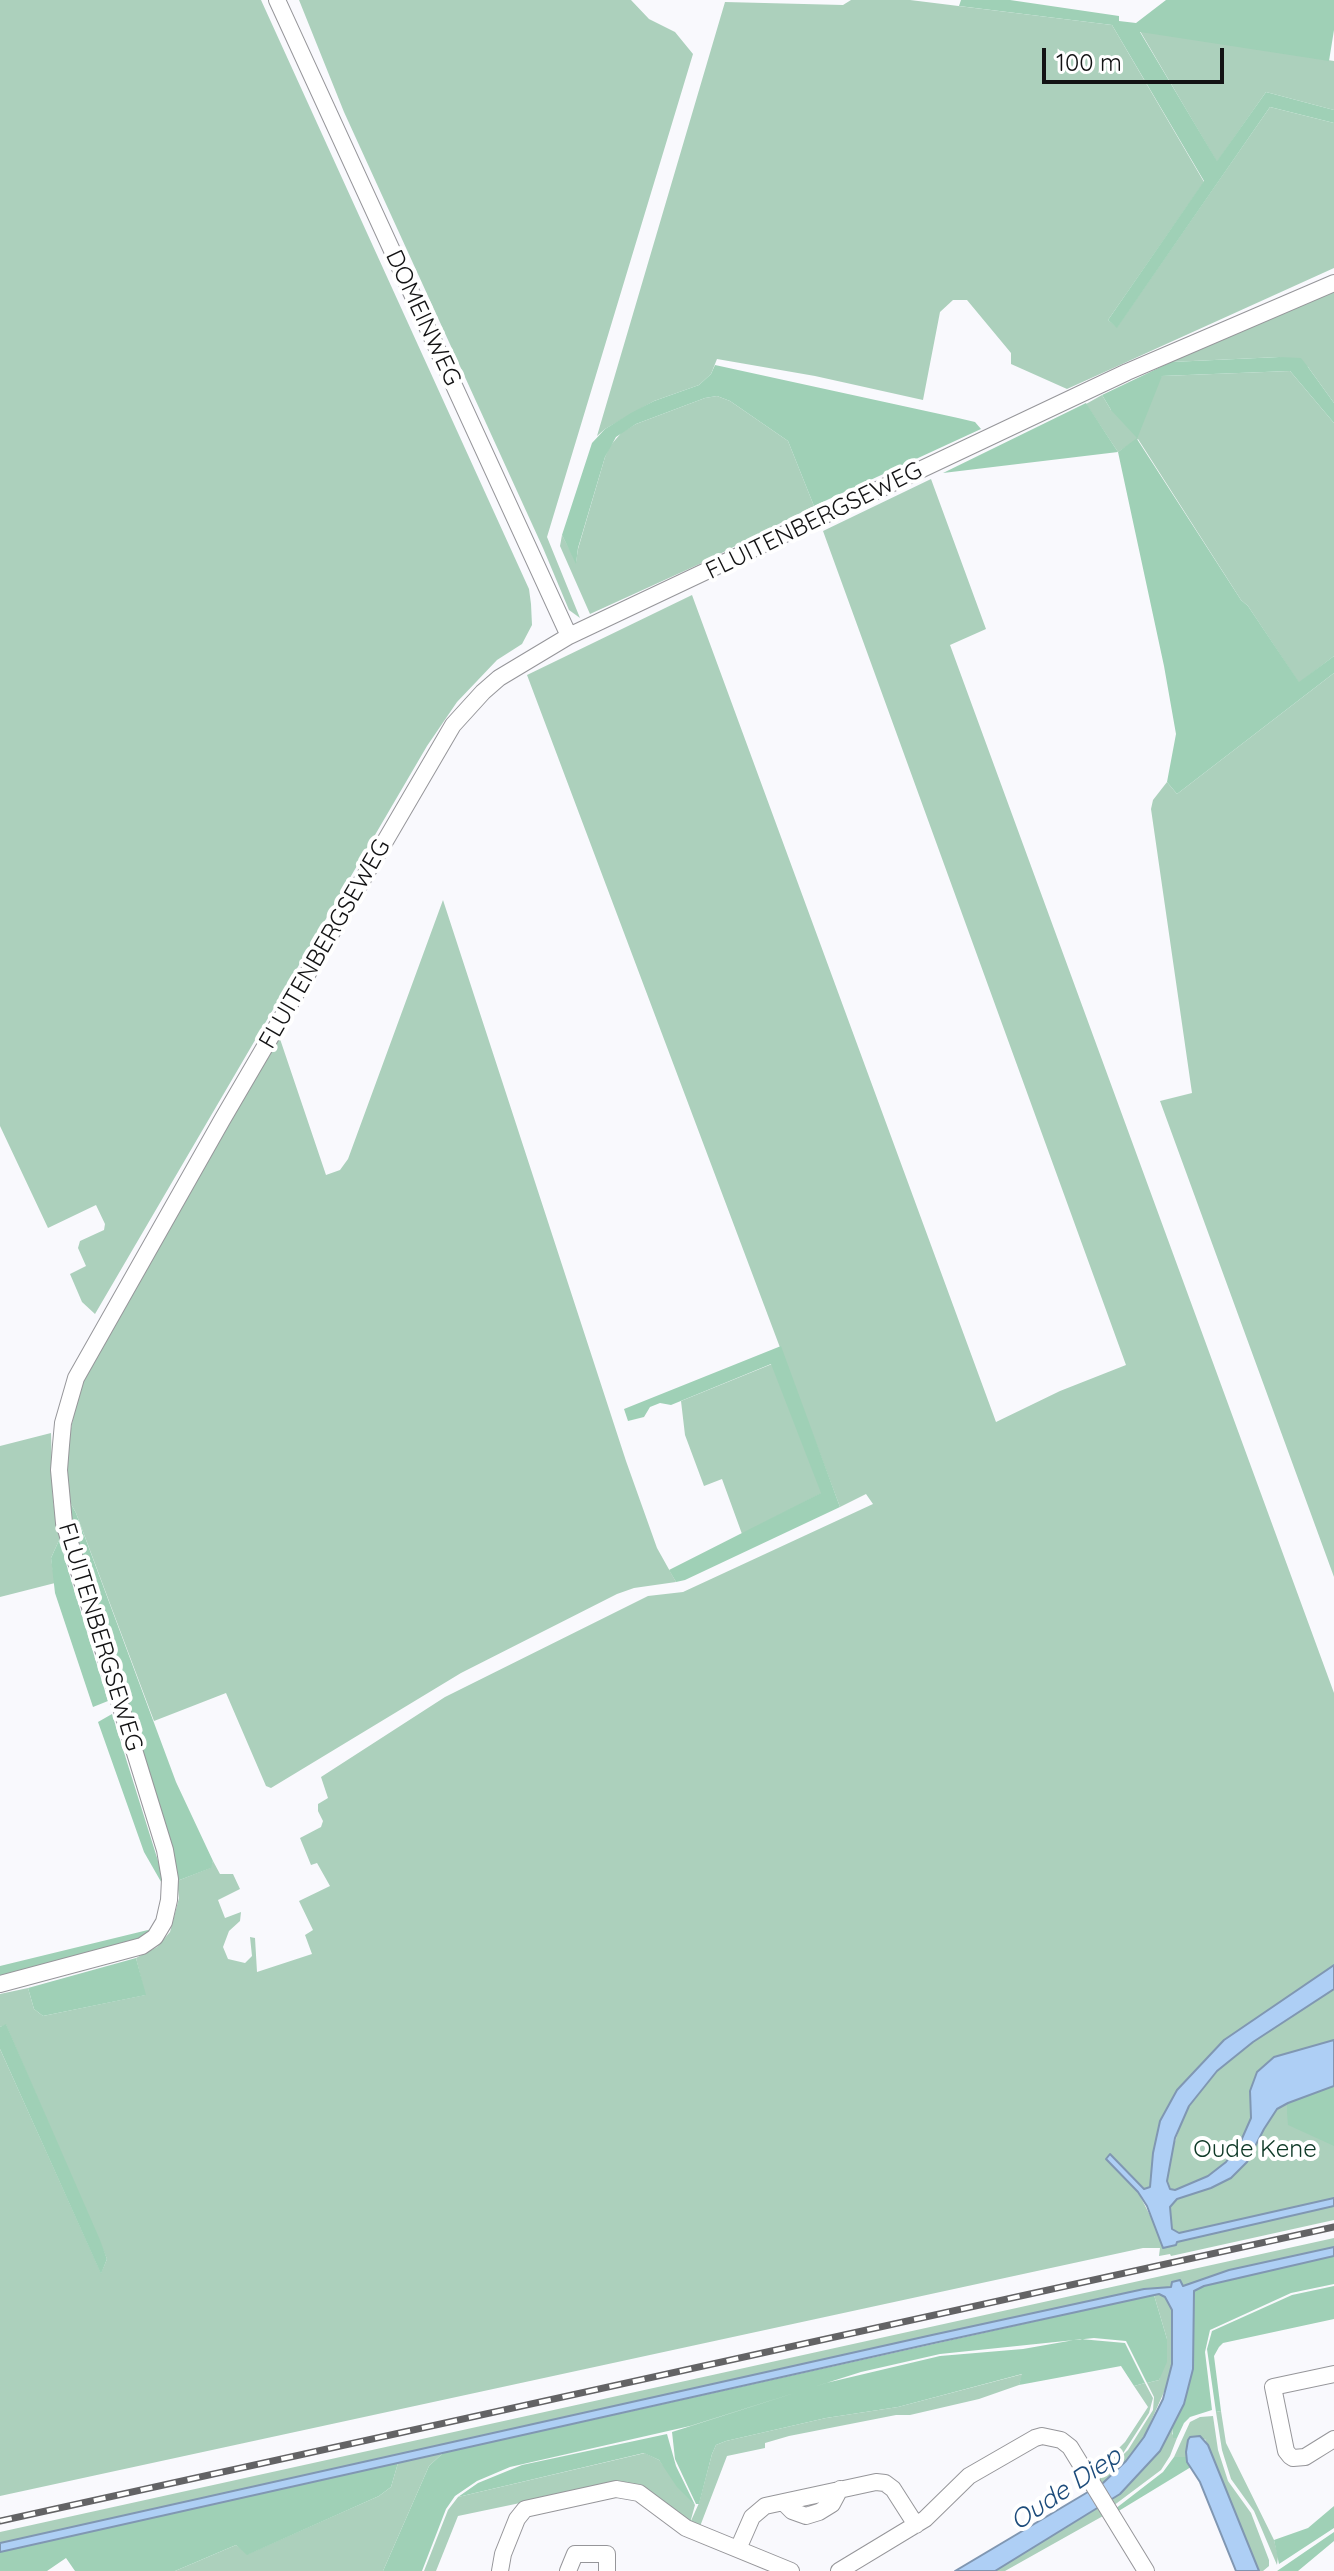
<!DOCTYPE html>
<style>
body{margin:0}
#map{position:relative;width:1334px;height:2571px;overflow:hidden;background:#f9f9fd;font-family:Quicksand,sans-serif}
canvas{display:block}
.scale{position:absolute;left:1042px;top:48px;width:182px;height:36px;box-sizing:border-box;border:4px solid #131314;border-top:0;padding-left:10px;font-size:24px;line-height:28px;white-space:nowrap;color:#131314;-webkit-text-stroke:6px #fff;paint-order:stroke}
</style>
<div id="map">
<canvas width="1334" height="2571"></canvas>
<div class="scale">100 m</div>
</div>
<script>
const ctx = document.querySelector('canvas').getContext('2d');
ctx.lineJoin = 'round';
function paint(path, color) { ctx.fillStyle = color; ctx.fill(path, 'evenodd'); }
const toPath = rows => new Path2D(rows.map(r => 'M' + r).join(''));
function trace(path, color, width, dash) { ctx.strokeStyle = color; ctx.lineWidth = width; ctx.lineCap = dash ? 'butt' : 'round'; ctx.setLineDash(dash || []); ctx.stroke(path); }
function label(font, color, halo, rows, align = 'center') {
  ctx.font = font + ' Quicksand,sans-serif'; ctx.lineWidth = 8; ctx.setLineDash([]); ctx.textBaseline = 'middle'; ctx.strokeStyle = halo; ctx.fillStyle = color; for (const [text, x, y, turn = 0] of rows) {
    ctx.save(); ctx.translate(x, y); ctx.rotate((+turn || 0) * Math.PI / 180); ctx.textAlign = isNaN(turn) ? turn : align; if (halo) ctx.strokeText(text, 0, 0); ctx.fillText(text, 0, 0); ctx.restore();
  }
}
paint(toPath([
 [0,0,261,0,529,589,531,604,532,625,522,644,497,660,457,702,427,746,95,1314,82,1302,70,1274,86,1266,78,1248,80,1241,104,1230,105,1224,96,1205,48,1228,0,1126],
 [299,0,631,0,649,19,675,32,693,54,547,537,580,618,569,610,543,548,344,112],
 [851,0,910,0,1112,25,1204,182,1108,320,1117,327,1270,107,1334,123,1334,268,1067,389,1011,364,1011,353,967,300,953,300,940,312,923,400,815,376,717,359,711,374,699,385,654,401,605,429,597,436,725,2,843,5],
 [1140,31,1334,61,1334,110,1266,92,1217,162],
 [1334,288,1334,403,1308,367,1279,357,1171,362],
 [1290,371,1334,423,1334,656,1299,683,1248,606,1241,600,1138,439,1118,452,1086,404,1102,395,1111,410,1162,376],
 [717,396,730,401,788,441,814,506,704,562,590,614,560,546,562,535,576,562,578,549,605,457,610,446,622,432,636,424,705,398],
 [931,479,986,629,950,645,1334,1693,1334,1965,1224,2040,1177,2090,1160,2121,1153,2153,1151,2187,1145,2189,1110,2155,1106,2159,1138,2192,1162,2239,1170,2189,1167,2181,1169,2159,1180,2127,1187,2082,1334,1978,1334,2220,1171,2256,1170,2254,1159,2256,1160,2248,1143,2248,0,2496,0,2049,101,2273,107,2259,6,2025,0,2027,0,1994,28,1988,34,2009,43,2016,145,1995,136,1958,157,1947,170,1932,179,1898,177,1881,210,1868,213,1861,220,1874,233,1874,240,1889,218,1900,225,1918,241,1912,240,1921,229,1931,223,1947,228,1959,245,1963,252,1956,250,1937,255,1938,257,1972,312,1954,305,1935,313,1930,299,1901,330,1886,317,1863,311,1865,300,1838,321,1827,323,1821,318,1811,318,1804,328,1798,321,1777,445,1697,648,1596,683,1592,873,1504,866,1494,840,1507,527,675,692,595,996,1422,1060,1391,1126,1365,823,531],
 [1334,673,1334,1577,1160,1101,1192,1093,1151,809,1153,800,1167,782,1177,794],
 [443,900,626,1461,657,1548,676,1582,634,1588,617,1594,461,1673,271,1788,266,1786,226,1693,154,1721,76,1513,67,1497,67,1448,74,1414,83,1379,279,1036,326,1175,340,1170,348,1159],
 [772,1364,822,1493,742,1534,722,1479,704,1486,685,1435,681,1401],
 [51,1433,53,1501,60,1538,51,1558,55,1583,0,1597,0,1446],
 [1334,2238,1334,2247,1229,2270,1182,2286,1172,2282,1171,2287,1144,2289,932,2335,0,2543,0,2532],
 [1159,2294,1165,2297,1172,2310,1174,2348,1168,2383,1144,2437,1119,2470,1100,2485,1098,2479,1128,2450,1153,2410,1154,2397,1147,2383,1159,2380,1167,2339,1154,2295],
 [1023,2374,1019,2385,979,2399,910,2415,896,2415,789,2436,765,2443,765,2448,727,2456,699,2529,685,2521,642,2488,622,2484,606,2485,458,2516,436,2571,424,2571,448,2510,458,2497,645,2453,659,2460,695,2505,690,2523,699,2503,712,2454,716,2445,726,2441,826,2418,898,2407],
 [1145,2383,1153,2398,1149,2413,1122,2455,1096,2477,1094,2473,1125,2442,1148,2407,1134,2386],
 [1221,2411,1226,2443,1274,2540,1278,2556,1277,2565,1254,2511,1231,2479,1222,2450,1216,2412],
 [1213,2416,1218,2450,1228,2481,1251,2513,1269,2560,1269,2566,1263,2571,1259,2571,1205,2439,1186,2452,1186,2457,1174,2457,1190,2422,1200,2417],
 [1172,2428,1172,2434,1177,2438,1170,2456,1161,2470,1113,2506,1109,2500,1120,2494,1160,2451],
 [443,2453,429,2466,383,2571,175,2571,236,2545,248,2554,379,2496,391,2487,398,2463],
 [1098,2508,1103,2516,1005,2571,995,2571]
]), '#acd0bc');
paint(toPath([
 [961,0,1010,0,1119,16,1119,21,1136,23,1166,0,1334,0,1334,30,1329,61,1140,32,1217,161,1266,92,1334,110,1334,123,1270,107,1117,328,1108,320,1204,181,1112,25,959,6],
 [1279,357,1301,358,1308,367,1334,403,1334,423,1290,371,1162,376,1137,439,1241,600,1248,606,1299,682,1334,656,1334,673,1177,794,1167,782,1176,734,1164,666,1118,452,943,473,1086,403,1118,452,1137,438,1111,410,1102,395,1171,362],
 [715,365,958,418,975,422,981,429,814,506,788,441,730,401,717,396,705,398,636,424,616,437,605,457,578,548,576,564,562,535,592,443,605,429,631,413,654,401,699,385,711,374],
 [781,1346,840,1507,685,1580,676,1582,669,1570,821,1493,771,1364,671,1405,660,1403,650,1407,644,1417,628,1421,624,1409],
 [67,1497,76,1513,176,1782,213,1861,211,1868,177,1881,78,1556],
 [60,1538,65,1560,108,1701,93,1707,55,1593,51,1558],
 [112,1714,164,1880,164,1887,144,1852,98,1722],
 [152,1929,140,1939,0,1979,0,1966],
 [136,1958,146,1995,43,2016,34,2009,28,1988],
 [6,2024,100,2240,107,2259,101,2274,0,2049,0,2027],
 [1334,2086,1334,2146,1288,2125,1287,2113,1287,2103],
 [1334,2256,1334,2284,1291,2293,1210,2330,1205,2352,1212,2410,1190,2417,1184,2423,1177,2438,1173,2438,1172,2428,1184,2404,1193,2369,1194,2291,1204,2286],
 [1334,2286,1334,2319,1223,2343,1219,2347,1214,2356,1221,2411,1216,2412,1207,2349,1212,2331,1292,2295],
 [1154,2295,1167,2339,1167,2362,1159,2380,1147,2383,1126,2341,1094,2338,940,2354,861,2372,690,2426,510,2467,477,2481,455,2496,446,2509,422,2571,383,2571,429,2466,443,2453],
 [1080,2339,1125,2343,1145,2383,1134,2386,1121,2366,1019,2385,1022,2374,898,2407,826,2418,726,2441,716,2445,712,2454,699,2504,696,2504,675,2459,672,2432,826,2383,940,2356,1023,2349],
 [667,2434,676,2466,695,2505,677,2487,659,2460,644,2453,458,2497,478,2483,522,2465],
 [1174,2457,1186,2457,1191,2467,1117,2512,1115,2509,1163,2472],
 [398,2463,391,2487,379,2496,247,2555,236,2545,175,2571,75,2571,66,2558,47,2571,0,2571,0,2552],
 [1334,2506,1334,2528,1279,2564,1274,2540,1308,2528],
 [1334,2532,1334,2541,1298,2571,1277,2571]
]), '#9fd0b6');
const water = toPath([
 [1334,1965,1334,1989,1253,2042,1217,2071,1189,2106,1175,2138,1167,2181,1170,2189,1175,2190,1208,2176,1226,2162,1240,2143,1251,2118,1250,2091,1257,2072,1274,2057,1334,2040,1334,2086,1288,2103,1277,2109,1264,2129,1247,2162,1231,2178,1211,2188,1177,2199,1170,2207,1172,2229,1179,2233,1334,2198,1334,2206,1177,2242,1176,2245,1163,2248,1147,2206,1138,2192,1106,2159,1110,2154,1144,2189,1150,2187,1153,2153,1160,2121,1177,2090,1224,2040,1334,1965],
 [1334,2247,1334,2256,1204,2286,1194,2291,1193,2369,1184,2404,1160,2451,1120,2494,995,2571,955,2571,1103,2483,1126,2461,1144,2437,1163,2399,1172,2364,1172,2310,1165,2297,1159,2294,934,2343,0,2552,0,2543,932,2335,1144,2289,1171,2287,1172,2282,1180,2280,1183,2286,1229,2270,1334,2247],
 [1200,2436,1208,2445,1259,2571,1236,2571,1200,2482,1187,2462,1186,2452,1188,2440,1190,2437,1200,2436]
]);
paint(water, '#aecff5');
trace(water, '#8097b2', 2);
const minor = toPath([
 [277,0,569,636],
 [0,1984,142,1946,155,1937,164,1922,169,1900,170,1879,165,1850,64,1523,59,1470,61,1445,63,1423,76,1378,222,1120,453,725,483,692,499,678,569,636,1127,372,1334,283],
 [1334,2374,1273,2387,1286,2451,1290,2456,1293,2458,1305,2457,1334,2439],
 [784,2503,792,2511,806,2516,819,2512,832,2504,840,2489],
 [738,2549,752,2517,765,2506,876,2482,885,2483,893,2489,916,2525],
 [500,2571,503,2554,517,2519,525,2509,616,2489,639,2493,686,2528,791,2571],
 [568,2571,575,2554,607,2554,607,2571],
 [839,2571,925,2519,969,2476,1035,2438,1042,2436,1061,2440,1070,2447,1146,2571]
]);
trace(minor, '#96969a', 18);
trace(minor, '#fff', 16);
const rail = toPath([
 [0,2521,1334,2227]
]);
trace(rail, '#636365', 7);
trace(rail, '#fff', 4, [12]);
label('24px', '#131314', '#fff', [
 ["DOMEINWEG",423,318,65],
 ["FLUITENBERGSEWEG",814,521,-26],
 ["FLUITENBERGSEWEG",325,944,-60],
 ["FLUITENBERGSEWEG",100,1637,73]
]);
label('24px', '#0f3927', '#fff', [
 ["Oude Kene",1255,2150]
]);
label('italic 26px', '#1d4c7b', '#fff', [
 ["Oude Diep",1066,2489,-34]
]);
</script>
